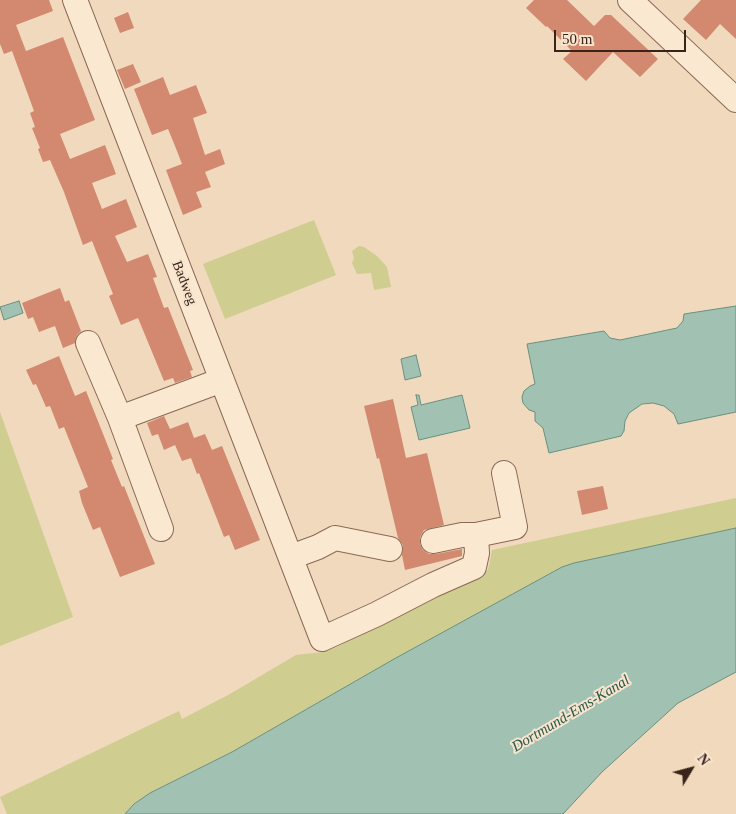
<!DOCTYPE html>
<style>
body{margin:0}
#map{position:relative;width:736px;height:814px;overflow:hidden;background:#f1d9bd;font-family:Georgia,serif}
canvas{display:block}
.north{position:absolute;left:666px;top:744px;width:50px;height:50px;-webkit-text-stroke:4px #f8e4cd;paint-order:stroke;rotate:53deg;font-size:14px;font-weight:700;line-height:20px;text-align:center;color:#38241b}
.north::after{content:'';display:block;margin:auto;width:18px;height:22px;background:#38241b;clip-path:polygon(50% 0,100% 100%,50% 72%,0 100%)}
.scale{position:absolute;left:554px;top:30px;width:132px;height:22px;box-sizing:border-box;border:2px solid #38241b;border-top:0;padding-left:6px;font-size:15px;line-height:18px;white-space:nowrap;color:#38241b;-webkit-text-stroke:4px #f8e4cd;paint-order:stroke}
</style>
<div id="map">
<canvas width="736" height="814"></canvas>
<div class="north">N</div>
<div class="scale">50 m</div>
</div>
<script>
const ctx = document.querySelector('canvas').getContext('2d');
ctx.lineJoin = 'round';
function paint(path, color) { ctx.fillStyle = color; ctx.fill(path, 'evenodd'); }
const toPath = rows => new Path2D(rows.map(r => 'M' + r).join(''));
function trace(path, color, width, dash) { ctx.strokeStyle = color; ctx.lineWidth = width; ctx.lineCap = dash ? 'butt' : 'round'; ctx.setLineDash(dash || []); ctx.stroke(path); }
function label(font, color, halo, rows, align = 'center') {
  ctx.font = font + ' Georgia,serif'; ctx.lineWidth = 4; ctx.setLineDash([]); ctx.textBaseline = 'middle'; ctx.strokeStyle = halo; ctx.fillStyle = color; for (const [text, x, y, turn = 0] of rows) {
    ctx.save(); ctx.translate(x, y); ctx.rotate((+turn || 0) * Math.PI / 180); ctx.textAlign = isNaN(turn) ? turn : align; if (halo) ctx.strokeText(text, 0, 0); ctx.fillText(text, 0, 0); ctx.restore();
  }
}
paint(toPath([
 [314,220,336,275,225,319,203,264],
 [359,246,364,247,377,256,387,267,391,287,374,290,371,273,357,274,352,263,354,258,352,251],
 [0,412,73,617,0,646],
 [736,498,736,528,574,563,562,567,394,659,232,752,150,793,134,804,125,814,7,814,0,797,179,711,182,719,230,694,296,655,323,652,337,647,488,570,492,550]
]), '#cfcd90');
const water = toPath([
 [19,301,23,313,4,320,0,307,19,301],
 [736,306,736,412,678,424,674,414,664,406,653,403,642,404,629,413,625,421,624,431,621,436,549,453,543,428,535,421,535,412,529,410,523,403,522,397,524,391,530,386,535,384,527,344,604,331,610,338,620,340,677,328,683,321,684,314,736,306],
 [416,355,421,376,405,380,401,359,416,355],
 [416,395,419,395,421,405,462,395,470,428,419,440,411,407,418,405,416,395],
 [736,528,736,672,678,703,602,772,563,814,125,814,134,804,150,793,232,752,394,659,562,567,574,563,736,528]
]);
paint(water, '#a1c2b3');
trace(water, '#68907f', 1);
paint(toPath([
 [0,0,49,0,53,11,16,25,26,51,63,37,95,120,60,134,70,159,105,145,116,174,92,183,102,209,126,199,137,227,115,236,127,262,148,254,157,277,153,278,164,308,168,307,193,370,190,371,192,377,175,383,173,378,164,381,138,318,121,325,109,296,113,294,92,241,83,245,64,192,50,160,43,162,38,149,40,148,32,128,35,127,30,113,34,111,12,51,4,54,0,44],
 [534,0,567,0,594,26,605,15,611,15,658,59,640,77,613,52,586,81,563,59,572,51,547,26,546,27,526,8],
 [701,0,736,0,736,39,720,24,706,40,683,19],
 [128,12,134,28,120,33,114,18],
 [133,64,141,82,125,89,117,70],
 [163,77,170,95,196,85,207,113,193,118,205,155,220,149,225,164,205,172,211,187,196,192,202,207,183,215,166,170,182,164,175,146,168,129,152,135,134,89],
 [60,288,65,302,69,300,81,331,77,335,75,343,63,348,55,326,39,332,33,317,28,319,22,303],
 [59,356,75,396,86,391,113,459,111,460,122,487,124,486,155,564,120,577,100,527,93,530,82,503,79,491,88,487,64,427,59,429,50,406,46,407,36,384,33,385,26,370],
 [393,399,406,458,427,453,444,525,424,530,420,537,420,544,423,550,429,554,436,554,462,549,462,556,405,570,402,555,403,545,398,538,379,458,377,459,364,406],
 [164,416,170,429,188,422,194,438,205,434,212,450,222,446,260,540,235,550,229,535,224,537,199,473,197,474,191,458,182,461,175,445,164,450,158,434,152,436,147,423],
 [603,486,608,509,582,515,577,491]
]), '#d2896f');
const minor = toPath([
 [75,0,322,639,377,614,433,585,474,567,477,553,476,535],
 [630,0,736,100],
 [88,343,120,418],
 [161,529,120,418,222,380],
 [433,541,462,535,476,535,515,527,504,473],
 [291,557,318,547,335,538,390,549]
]);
trace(minor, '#8a6855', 26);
trace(minor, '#fbe8d0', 24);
label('14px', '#38241b', '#f8e4cd', [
 ["Badweg",184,283,69]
]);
label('italic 15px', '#29594e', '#f8e4cd', [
 ["Dortmund-Ems-Kanal",571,714,-31]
]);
</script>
